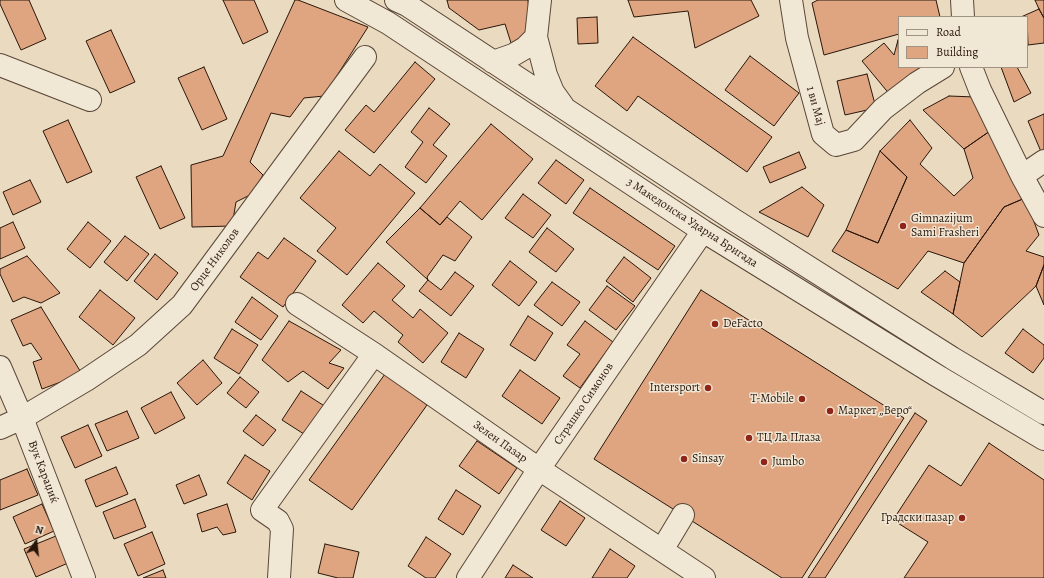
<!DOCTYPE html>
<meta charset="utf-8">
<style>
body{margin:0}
#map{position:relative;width:1044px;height:578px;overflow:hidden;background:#eadabf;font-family:Alegreya,serif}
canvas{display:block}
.legend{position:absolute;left:898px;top:16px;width:130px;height:52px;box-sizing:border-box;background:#f1e7d5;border:1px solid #a19384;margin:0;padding:5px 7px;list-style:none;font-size:12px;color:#29160b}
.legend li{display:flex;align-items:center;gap:8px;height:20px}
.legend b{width:20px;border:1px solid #a19384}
.north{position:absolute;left:16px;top:522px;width:40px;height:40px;-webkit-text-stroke:3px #f1e7d5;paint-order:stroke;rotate:15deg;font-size:11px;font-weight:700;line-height:16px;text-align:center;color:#29160b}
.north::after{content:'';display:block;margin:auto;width:14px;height:18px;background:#29160b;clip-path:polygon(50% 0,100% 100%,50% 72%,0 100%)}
</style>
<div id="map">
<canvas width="1044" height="578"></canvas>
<ul class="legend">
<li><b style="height:5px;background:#f1e7d5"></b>Road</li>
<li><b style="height:11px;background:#dfa580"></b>Building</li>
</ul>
<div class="north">N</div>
</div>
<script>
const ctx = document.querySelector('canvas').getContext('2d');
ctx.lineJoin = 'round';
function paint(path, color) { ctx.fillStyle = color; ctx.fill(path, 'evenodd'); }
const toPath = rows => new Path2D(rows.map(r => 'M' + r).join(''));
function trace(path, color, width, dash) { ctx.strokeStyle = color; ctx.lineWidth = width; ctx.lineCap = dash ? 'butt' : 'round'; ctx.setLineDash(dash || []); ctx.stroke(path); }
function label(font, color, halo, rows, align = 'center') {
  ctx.font = font + ' Alegreya,serif'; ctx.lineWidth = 3; ctx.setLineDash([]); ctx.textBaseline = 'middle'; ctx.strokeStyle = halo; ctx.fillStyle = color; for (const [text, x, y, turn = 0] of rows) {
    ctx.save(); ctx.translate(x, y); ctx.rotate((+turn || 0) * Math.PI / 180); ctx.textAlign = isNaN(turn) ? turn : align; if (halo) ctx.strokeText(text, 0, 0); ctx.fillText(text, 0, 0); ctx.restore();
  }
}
const building = toPath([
 [0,0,29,0,46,39,21,50,0,4,0,0],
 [223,0,254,0,268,32,243,44,223,0],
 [295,0,298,0,368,27,324,96,304,98,290,117,271,113,250,162,263,175,252,194,236,202,232,226,192,227,191,165,223,156,295,0],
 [447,0,528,0,531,31,511,43,505,24,479,30,449,8,447,0],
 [628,0,751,0,759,16,695,48,688,11,634,17,628,0],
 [818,0,936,0,940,17,899,17,899,34,824,55,812,3,818,0],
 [1035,0,1044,0,1044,18,1039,9,1035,0],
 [1039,9,1044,18,1044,43,1028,45,1027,17,1021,17,1039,9],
 [597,17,598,43,578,44,577,18,597,17],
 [111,30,135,82,110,93,86,41,111,30],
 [633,37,772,137,747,172,638,96,627,111,595,86,633,37],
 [898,40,899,67,923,67,891,96,862,61,884,43,894,55,898,40],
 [750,56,799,93,774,126,725,90,750,56],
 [415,62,435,79,374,153,345,130,366,105,374,112,415,62],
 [204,67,227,119,202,130,178,78,204,67],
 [1001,67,1017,67,1031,93,1014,102,1001,67],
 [867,74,876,108,845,115,837,81,867,74],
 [949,96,975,97,990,131,964,149,923,110,949,96],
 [429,108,450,124,433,145,447,156,426,183,405,167,423,142,411,132,429,108],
 [1044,114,1044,153,1042,154,1028,121,1044,114],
 [68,120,92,172,67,183,43,131,68,120],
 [910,120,932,148,920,164,954,196,973,178,964,149,990,131,1025,198,1004,207,964,263,928,251,898,289,832,251,846,230,878,243,907,177,880,151,910,120],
 [491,124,533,159,482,220,460,201,440,225,420,208,491,124],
 [339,151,370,176,380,164,415,193,347,275,317,251,336,228,300,198,339,151],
 [880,151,907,177,878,243,846,230,880,151],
 [799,152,806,168,770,183,763,167,799,152],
 [556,160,584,180,566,204,538,183,556,160],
 [161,166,185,218,160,229,136,177,161,166],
 [30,180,41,202,13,215,3,192,30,180],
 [802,187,824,205,808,237,759,212,802,187],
 [590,188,675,246,658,270,573,213,590,188],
 [523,194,551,215,533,238,505,218,523,194],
 [1025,198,1039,235,1026,251,1044,257,1044,265,1036,286,982,337,953,314,964,263,1004,207,1025,198],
 [420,208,440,225,447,217,472,237,455,261,443,255,427,277,428,280,386,242,420,208],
 [13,222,25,248,0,259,0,228,13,222],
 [88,222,111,241,90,268,67,249,88,222],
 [547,228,574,249,556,272,529,252,547,228],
 [125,236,149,254,127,281,104,262,125,236],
 [284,238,316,261,283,307,240,277,258,252,268,259,284,238],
 [155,254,178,273,157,300,134,281,155,254],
 [27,256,60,293,41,303,24,297,13,302,0,274,0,269,27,256],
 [624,257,651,278,633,302,606,281,624,257],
 [510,261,537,282,519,306,492,285,510,261],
 [378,263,405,286,392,300,413,318,420,309,448,333,423,363,398,342,403,335,374,311,363,323,342,305,378,263],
 [1044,265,1044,305,1036,286,1044,265],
 [945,271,960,282,953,314,921,292,945,271],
 [455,272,474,286,451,316,419,291,428,280,441,290,455,272],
 [552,282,580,302,562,326,534,305,552,282],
 [607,286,635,306,616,330,589,310,607,286],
 [100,290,135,318,113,345,79,317,100,290],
 [701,290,904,418,802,578,782,578,594,459,701,290],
 [252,297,278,316,261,340,235,322,252,297],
 [41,307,82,374,42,389,33,362,42,359,31,343,23,346,11,320,41,307],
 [528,316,553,333,535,361,510,345,528,316],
 [289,321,341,350,329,363,344,368,328,389,303,371,288,382,262,360,289,321],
 [585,321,613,342,580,388,563,376,580,354,567,345,585,321],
 [232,329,258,345,239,374,214,358,232,329],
 [1023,329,1044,345,1044,358,1033,373,1005,353,1023,329],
 [459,333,484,349,466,378,441,362,459,333],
 [203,360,222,383,197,405,177,383,203,360],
 [520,370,560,398,542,424,502,396,520,370],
 [385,374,427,405,352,510,309,480,385,374],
 [240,377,259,392,246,408,227,393,240,377],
 [301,391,326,407,307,436,282,420,301,391],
 [171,392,185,418,155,434,141,408,171,392],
 [127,411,139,438,107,451,95,424,127,411],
 [915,413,927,421,825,578,808,578,915,413],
 [256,415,276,430,263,446,243,431,256,415],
 [88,425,102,456,75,468,61,437,88,425],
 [477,441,517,468,499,494,459,466,477,441],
 [989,443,1044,480,1044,578,904,578,928,542,893,520,929,465,961,486,989,443],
 [245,455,270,471,252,500,227,483,245,455],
 [116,467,128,494,96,507,85,480,116,467],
 [27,469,38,495,0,510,0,480,27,469],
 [199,475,207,495,184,504,176,485,199,475],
 [456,490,481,506,463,535,438,519,456,490],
 [135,499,146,527,114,539,103,512,135,499],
 [560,501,585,518,566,546,541,530,560,501],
 [42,504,54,531,25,544,13,517,42,504],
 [227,504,236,532,223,535,217,527,202,532,197,514,227,504],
 [152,532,165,564,138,576,124,544,152,532],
 [56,536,68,563,36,577,24,549,56,536],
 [426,537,451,554,435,578,426,578,408,566,426,537],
 [325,544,359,552,353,578,338,578,318,573,325,544],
 [610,549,635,566,627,578,592,578,610,549],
 [513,565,533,578,505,578,513,565],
 [163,570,166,578,143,578,163,570]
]);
paint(building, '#dfa580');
trace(building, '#29160b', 1);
const minor = toPath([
 [346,0,388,23,703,231,936,375,1044,439],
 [396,0,407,5,734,220,952,358,1044,413],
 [540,0,536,37,546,75,553,92,563,106],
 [791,0,797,38,823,134,836,145,854,140,883,109,917,83,943,67],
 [962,0,963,17],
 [493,62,513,55,525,48,536,37],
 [0,65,90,100],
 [971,67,980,90,1022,176,1044,216],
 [1022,176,1044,161],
 [297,304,374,354,539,469,704,578],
 [0,367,22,418,84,578],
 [0,428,22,418,86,380,138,345,182,305,365,57],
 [662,550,683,515],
 [279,578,282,529,278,521,262,510,374,354],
 [468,578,539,469,703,231]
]);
trace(minor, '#594738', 24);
trace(minor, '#f1e7d5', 22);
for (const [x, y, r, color] of [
 [903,226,4,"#8f2418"],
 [715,324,4,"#8f2418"],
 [708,388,4,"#8f2418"],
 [802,399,4,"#8f2418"],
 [830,411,4,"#8f2418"],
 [749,438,4,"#8f2418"],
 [684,459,4,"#8f2418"],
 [764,462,4,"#8f2418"],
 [962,518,4,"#8f2418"]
]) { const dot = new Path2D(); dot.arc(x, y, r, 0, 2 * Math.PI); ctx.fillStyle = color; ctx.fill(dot); trace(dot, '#f1e7d5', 1.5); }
label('12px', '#29160b', '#f1e7d5', [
 ["1 ви Мај",815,106,74],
 ["3 Македонска Ударна Бригада",692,223,33],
 ["Орце Николов",215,260,-54],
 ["Страшко Симонов",584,404,-56],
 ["Зелен Пазар",500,442,35],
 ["Вук Караџиќ",43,472,69]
]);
label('12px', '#29160b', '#f1e7d5', [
 ["Gimnazijum",911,219],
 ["Sami Frasheri",911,233],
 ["DeFacto",723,324],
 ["Intersport",700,388,"right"],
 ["T-Mobile",794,399,"right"],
 ["Маркет „Веро“",838,411],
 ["ТЦ Ла Плаза",757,438],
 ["Sinsay",692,459],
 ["Jumbo",772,462],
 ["Градски пазар",954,518,"right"]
], 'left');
</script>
